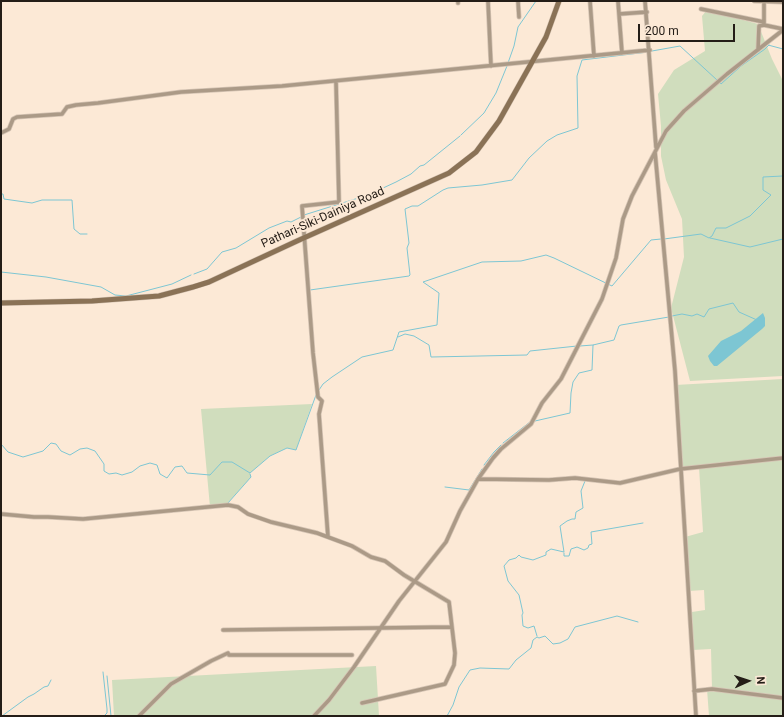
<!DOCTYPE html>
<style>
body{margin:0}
#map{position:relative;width:784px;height:717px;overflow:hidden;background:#fce9d6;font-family:Roboto,sans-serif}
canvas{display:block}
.frame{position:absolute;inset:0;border:2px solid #241d17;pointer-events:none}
.north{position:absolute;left:728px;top:661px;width:40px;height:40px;-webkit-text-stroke:3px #fce9d6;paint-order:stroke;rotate:87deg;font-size:11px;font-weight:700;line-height:16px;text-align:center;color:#241d17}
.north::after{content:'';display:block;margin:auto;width:14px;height:18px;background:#241d17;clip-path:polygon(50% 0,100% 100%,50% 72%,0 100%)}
.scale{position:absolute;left:638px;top:24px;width:97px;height:18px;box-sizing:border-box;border:2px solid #241d17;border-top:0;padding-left:5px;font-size:12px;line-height:14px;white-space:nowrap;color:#241d17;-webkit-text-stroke:3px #fce9d6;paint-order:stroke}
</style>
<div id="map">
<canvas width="784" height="717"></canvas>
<div class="frame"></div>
<div class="north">N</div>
<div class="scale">200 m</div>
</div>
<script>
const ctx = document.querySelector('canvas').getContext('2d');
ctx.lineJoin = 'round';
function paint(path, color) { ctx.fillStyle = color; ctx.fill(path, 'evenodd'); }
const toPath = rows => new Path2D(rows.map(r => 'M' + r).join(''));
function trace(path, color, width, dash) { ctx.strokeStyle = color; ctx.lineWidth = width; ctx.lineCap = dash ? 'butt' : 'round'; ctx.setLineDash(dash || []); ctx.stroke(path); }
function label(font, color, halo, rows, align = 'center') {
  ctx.font = font + ' Roboto,sans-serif'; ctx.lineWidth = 4; ctx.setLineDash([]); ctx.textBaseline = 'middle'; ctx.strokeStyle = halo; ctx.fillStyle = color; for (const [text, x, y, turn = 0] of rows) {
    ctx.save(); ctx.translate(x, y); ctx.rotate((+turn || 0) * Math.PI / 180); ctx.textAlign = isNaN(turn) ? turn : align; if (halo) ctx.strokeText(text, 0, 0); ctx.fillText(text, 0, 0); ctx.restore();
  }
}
paint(toPath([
 [707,10,758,24,772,59,783,81,783,376,690,381,671,308,684,257,682,219,666,180,661,156,661,126,658,94,674,70,705,51,702,16],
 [783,379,783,716,709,716,707,689,712,689,711,649,693,650,692,612,705,610,704,590,689,591,685,537,703,532,699,467,680,469,675,385],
 [312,404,296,450,287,448,270,456,250,473,251,477,226,505,210,507,201,409],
 [376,666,379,716,114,716,112,680]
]), '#d0ddbd');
paint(toPath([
 [763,313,765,318,765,326,762,329,717,366,714,366,710,361,708,356,721,341,741,331]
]), '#7dc6d3');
trace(toPath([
 [768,45,783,49],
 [652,51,680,46,717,80],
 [508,63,514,46,518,27,536,1],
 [720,82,721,84,741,66,765,49,769,45],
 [461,135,484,113,496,93,507,66],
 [1,194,3,194,4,199,32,203,42,200,72,200,74,229,80,234,87,234],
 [304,215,368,195,396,182,411,174,420,166,424,165,460,136],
 [710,238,750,247,783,239],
 [664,239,701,234,709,238,712,236,716,228,726,228,750,216,771,195,763,190,763,177,783,176],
 [1,272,46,277,101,287,115,295,126,296,172,284,191,275],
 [194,274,207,269,222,252,236,248,269,228,287,221,291,222,301,217],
 [310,290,409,276,410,275,407,248,409,243,405,209,412,206,418,206,443,190,448,188,482,185,512,180,529,158,547,141,557,135,578,128,577,76,582,60,648,52],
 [672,316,682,314,692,316,697,314,704,317,709,309,733,303,739,312,757,320],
 [398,337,405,334,414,336,429,345,431,357,527,355,530,351,577,346],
 [580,346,593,345],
 [319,390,323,384,332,377,362,357,393,350,399,332,437,325,439,293,423,282,482,262,521,261,546,255,554,258,612,286,651,240,661,239],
 [535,421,570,413,571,393,573,382,579,373,592,370,593,345,614,340,619,326,621,325,669,317],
 [503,443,530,422],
 [1,444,8,452,23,457,43,451,51,443,56,444,61,451,70,455,80,449,87,448,95,451,104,464,104,471,109,474,116,473,122,475,132,472,140,466,150,463,157,465,160,474,167,478,175,467,182,466,187,473,210,475,222,462,232,462,250,473,270,456,287,448,296,450,316,395],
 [484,465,494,452,501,445],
 [445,487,469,490,482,469],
 [228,503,251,477,250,474],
 [564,553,564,556,569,556,571,549,577,547,584,550,588,548,589,545,592,544,591,532,643,523],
 [537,636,534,626,528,628,523,626,522,615,523,613,519,595,508,581,504,566,509,560,516,558,519,555,521,557,533,560,546,555,546,552,551,549,564,552,560,526,567,521,572,519,575,519,576,512,583,508,581,491,585,481],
 [103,672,107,709,107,713,104,716],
 [107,676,111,716],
 [2,716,28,697,34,694,44,687,48,686,51,680],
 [447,716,453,705,459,687,470,670,480,668,509,669,516,660,531,648,533,640,537,637,539,638,545,636,553,644,560,643,568,639,575,627,617,616,638,622]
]), '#7dc6d3', 1);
const street = toPath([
 [458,1,458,3],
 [488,1,491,66],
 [518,1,519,17],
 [590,1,594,56],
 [618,1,622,53],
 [645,1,656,147],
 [754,1,783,2],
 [764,1,764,24],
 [701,9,764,22],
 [619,14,647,12],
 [758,50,759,26,764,25,783,29],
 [1,133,9,129,13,119,17,117,62,114,67,107,76,105,98,103,181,92,282,86,650,50],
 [655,152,675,371,696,716],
 [478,479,549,480,575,478,620,483,680,469,783,458],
 [1,514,34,517,48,517,83,519,228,505,238,507,248,514,271,522,317,533,352,546,371,557,385,561,404,575,449,602,455,653,454,665,445,684,362,703],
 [328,537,319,414,322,401,318,397,313,353,302,206,339,202,336,82],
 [223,630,452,627],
 [229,655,352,655],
 [694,691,712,689,783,698],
 [139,716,171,684,211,661,228,653],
 [314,716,329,700,354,667,399,601,446,542,460,511,478,479,493,458,501,449,531,424,542,403,561,379,602,299,616,258,623,219,632,196,666,131,684,111,727,74,783,30]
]);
const secondary = toPath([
 [1,303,92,301,159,296,193,287,209,282,297,241,449,173,476,152,499,121,546,37,559,1]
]);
trace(street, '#d5c4b4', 5);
trace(secondary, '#d5c4b4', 6);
trace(street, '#ab9a87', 3.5);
trace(secondary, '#8a7256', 5);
label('12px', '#241d17', '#fce9d6', [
 ["Pathari-Siki-Dainiya Road",323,218,-24]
]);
</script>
